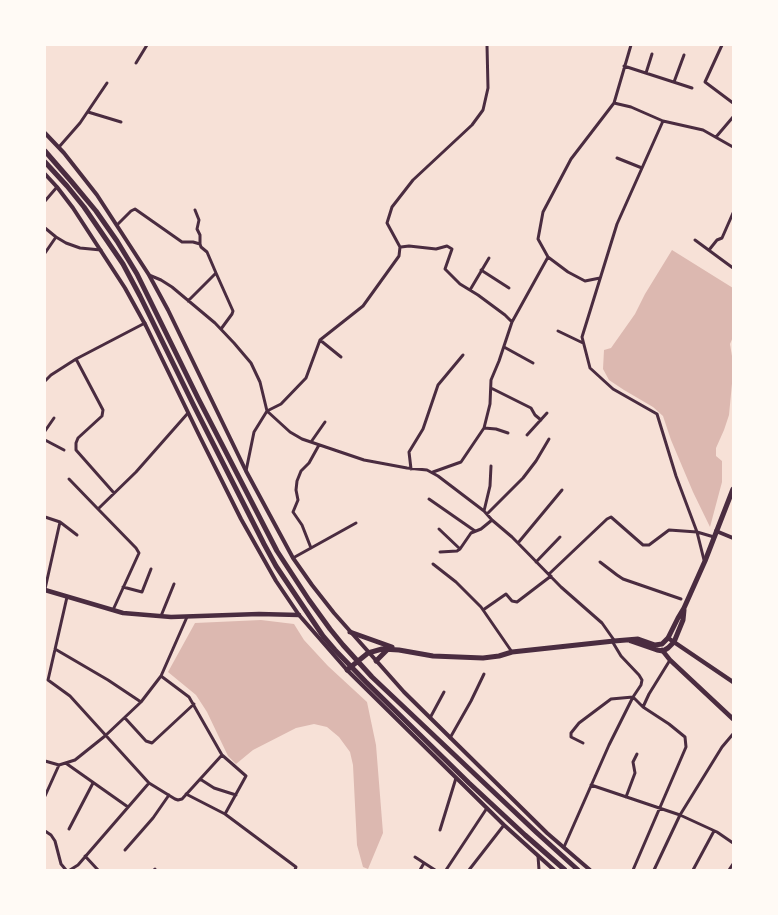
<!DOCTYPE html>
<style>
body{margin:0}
#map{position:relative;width:778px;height:915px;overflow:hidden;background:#f7e1d7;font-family:"Source Sans 3",sans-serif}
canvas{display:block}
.frame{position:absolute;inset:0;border:46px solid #fffaf5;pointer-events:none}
</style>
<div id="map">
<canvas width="778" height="915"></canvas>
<div class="frame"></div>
</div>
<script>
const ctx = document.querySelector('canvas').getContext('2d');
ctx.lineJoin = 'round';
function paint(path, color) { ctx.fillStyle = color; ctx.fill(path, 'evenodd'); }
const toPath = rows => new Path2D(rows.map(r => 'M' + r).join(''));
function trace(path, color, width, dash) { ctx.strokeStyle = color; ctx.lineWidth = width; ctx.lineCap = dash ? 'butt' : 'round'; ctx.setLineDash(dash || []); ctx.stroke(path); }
paint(toPath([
 [672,250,733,288,733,337,730,344,733,362,733,373,729,415,724,430,716,448,716,456,722,461,722,482,710,527,693,492,671,440,663,416,653,407,624,390,609,380,603,369,604,350,611,348,635,314,645,294],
 [261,620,294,624,304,640,328,666,367,702,376,745,383,833,368,869,363,867,357,845,353,765,350,752,339,737,327,727,314,724,296,728,253,750,236,764,228,756,207,712,196,695,168,672,195,623]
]), '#dcb8b0');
trace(toPath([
 [722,45,705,82,733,103],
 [136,63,147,45],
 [624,66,692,88],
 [646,73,652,54],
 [674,82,684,55],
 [614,103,631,45],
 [88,112,121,122],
 [716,137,733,117],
 [59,147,80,123,107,83],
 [617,158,642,168],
 [45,201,57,187],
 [117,225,131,211,135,209,182,242,193,242,200,244],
 [45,228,56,237,66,243,80,248,101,250],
 [695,240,733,268],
 [401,247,409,246,436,249,447,246,452,249,445,269,460,284,478,295,505,315,512,322,499,361,491,380,490,404,484,428,461,462,433,472],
 [709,250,717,240,722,238,733,213],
 [45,253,56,237],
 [481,270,509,288],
 [216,273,233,311,232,314,221,329],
 [149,275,161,280,172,287,215,323,234,343,251,363,260,382,267,411,290,432,302,439,364,460,407,468,427,470,438,476,484,511,492,520,512,537,561,587,602,623,614,640],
 [600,278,585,281,568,272,548,257,538,239,543,212,571,159,614,103,631,107,663,121],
 [470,290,489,258],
 [188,301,216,273,207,252,201,247,200,244,200,235,197,229,199,220,195,210],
 [512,322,548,257],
 [558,331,583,343],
 [320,340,341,357],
 [504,347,533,363],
 [76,359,103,410,102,416,78,438,76,443,76,450,114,493],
 [45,381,51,375,76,359,145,323],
 [491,388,531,408,535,415,541,420],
 [484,428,496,429,508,433],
 [45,431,54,418],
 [527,435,547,413],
 [45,440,64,450],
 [311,442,325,422],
 [411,469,409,452,423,429,438,385,463,355],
 [246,471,254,432,267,411,281,404,306,378,320,340,363,306,399,256,400,247,387,223,392,207,413,180,472,125,483,110,488,88,487,45],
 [69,479,98,509],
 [429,499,475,531],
 [484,511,490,486,491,466],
 [487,514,523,478,536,461,549,439],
 [45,517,60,522,77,535],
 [439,529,460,549],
 [518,543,562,490],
 [311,548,302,525,293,512,298,500,296,490,297,481,301,471,309,463,319,445],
 [440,552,457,551,460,549,471,533,481,529,492,520],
 [293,558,356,523],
 [704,560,697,532,676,476,657,414,613,389,590,368,582,337,617,224,663,121,703,130,733,147],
 [536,562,560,537],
 [600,562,617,575,623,579,681,599],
 [433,564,456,582,481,607,512,652],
 [549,574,607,519,611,517,643,545,649,545,669,530,697,532,714,537],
 [123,587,142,592,151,569],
 [45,589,60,522],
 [67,597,48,680,70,696,149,783,175,799,178,800,182,799,222,755],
 [113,610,139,553,136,548,98,509,136,472,188,413],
 [483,610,506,594,512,601,517,602,551,576],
 [161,616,174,584],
 [55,649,108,680,141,702],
 [161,676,189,697,222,755,246,776,225,814,186,794],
 [125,718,146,741,152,743,194,704],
 [430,718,444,692],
 [450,738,471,701,484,674],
 [583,743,571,737,571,733,579,723,611,699,633,697,643,707],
 [45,761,59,765,75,760,105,736,141,702,161,676,187,617],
 [67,764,128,807],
 [200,779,214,788,236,795],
 [591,785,680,815,717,832,733,843],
 [45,796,59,765],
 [626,797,635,773,633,762,637,754],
 [225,814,296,867,295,870],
 [69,829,93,783],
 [440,830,456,778],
 [45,831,51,835,55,841,61,864,66,870],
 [564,847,609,745,633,697,641,685,642,680,639,675,621,656,612,641],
 [125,850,153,818,169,795],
 [85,856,98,870],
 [538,856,539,870],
 [415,857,435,870],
 [70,870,78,865,149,783],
 [154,870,155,869],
 [420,870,424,863],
 [446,870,487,808],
 [469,870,504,825],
 [633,870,686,747,685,737,669,724,643,707,649,694,670,660],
 [654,870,680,815,722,747,733,734],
 [693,870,714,831],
 [729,870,733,864]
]), '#4a2c40', 3);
trace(toPath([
 [45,133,64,153,97,195,149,275,168,310,246,471,293,558,312,585,334,613,404,692,547,833,590,870],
 [45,174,57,187,73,208,125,288,146,326,200,437,241,519,276,581,299,615,347,670,504,825,554,870],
 [716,531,733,538]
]), '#4a2c40', 4);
trace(toPath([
 [45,590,123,613,171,617,259,614,299,615]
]), '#4a2c40', 4.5);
trace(toPath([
 [668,638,733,682],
 [662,650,670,660,733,719]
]), '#4a2c40', 4.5);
trace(toPath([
 [45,151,71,181,96,211,117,241,137,274,198,398,277,551,309,600,330,629,343,645,372,677,536,832,578,870],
 [45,162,67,186,84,207,123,264,140,296,194,406,264,544,276,566,323,636,335,650,366,682,469,783,525,835,565,870],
 [350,632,392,647],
 [631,641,657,650,663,651,668,648,674,642,683,620,684,610],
 [376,661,388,649],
 [347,670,368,653,382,649,399,650,433,656,483,658,499,656,512,652,614,641,638,639,655,645,662,644,668,638,678,618,684,608,705,561,733,489]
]), '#4a2c40', 5);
</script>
